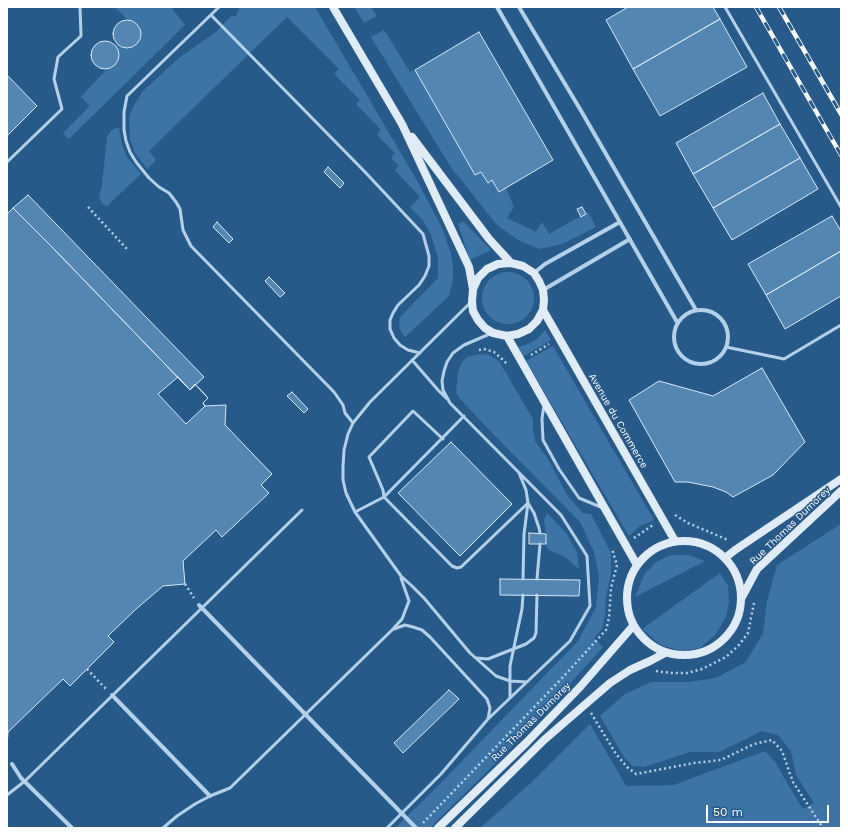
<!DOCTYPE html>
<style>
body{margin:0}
#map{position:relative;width:848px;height:835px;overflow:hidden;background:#285a89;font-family:"Work Sans",sans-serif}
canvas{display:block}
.frame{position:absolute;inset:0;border:8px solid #fff;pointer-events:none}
.scale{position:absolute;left:706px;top:805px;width:123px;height:18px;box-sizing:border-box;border:2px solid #fff;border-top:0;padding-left:5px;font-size:12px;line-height:14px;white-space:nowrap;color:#fff;-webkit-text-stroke:3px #285a89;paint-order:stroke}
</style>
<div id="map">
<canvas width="848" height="835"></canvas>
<div class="frame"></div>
<div class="scale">50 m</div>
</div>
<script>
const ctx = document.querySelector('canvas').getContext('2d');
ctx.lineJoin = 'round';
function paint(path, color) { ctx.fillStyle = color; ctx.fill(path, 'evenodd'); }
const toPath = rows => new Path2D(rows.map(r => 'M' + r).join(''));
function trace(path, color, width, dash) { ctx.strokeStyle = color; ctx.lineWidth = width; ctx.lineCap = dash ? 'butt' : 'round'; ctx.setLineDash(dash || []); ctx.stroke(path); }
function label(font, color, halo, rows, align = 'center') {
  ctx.font = font + ' "Work Sans",sans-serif'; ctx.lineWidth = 3; ctx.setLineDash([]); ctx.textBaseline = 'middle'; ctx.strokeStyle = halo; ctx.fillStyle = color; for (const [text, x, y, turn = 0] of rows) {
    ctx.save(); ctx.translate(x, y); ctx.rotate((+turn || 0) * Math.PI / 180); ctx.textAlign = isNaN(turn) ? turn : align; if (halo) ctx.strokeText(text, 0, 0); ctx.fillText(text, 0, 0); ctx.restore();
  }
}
paint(toPath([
 [115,7,171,7,185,25,69,139,63,133,90,106,81,97,106,70,113,67,118,61,119,52,115,46,119,45,125,48,132,47,139,41,141,36,141,29,137,23,127,19],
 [240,7,315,7,419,184,443,230,451,254,453,268,453,280,449,296,405,337,399,328,400,317,438,278,438,257,431,235,423,220,410,207,420,197,395,170,399,166,391,158,395,153,377,135,381,130,356,104,360,100,334,74,339,69,287,17,149,151,156,160,147,169,135,153,130,139,129,118,132,109,142,92,180,57,216,32,231,16,236,16],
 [354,7,371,7,377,16,364,23],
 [384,30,410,72,415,70,475,174,481,172,488,183,492,180,506,188,514,207,507,218,536,232,542,222,549,234,588,212,596,227,562,244,540,249,518,240,497,225,450,166,371,37],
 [119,127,122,145,127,157,141,174,107,206,104,205,99,198,102,185,107,137,112,130],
 [463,221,491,250,470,260,458,224],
 '482 298a26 26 0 1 1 52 0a26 26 0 1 1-52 0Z',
 [545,330,551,340,522,357,518,347,528,344,537,339],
 [553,346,654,520,640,526,629,536,526,361],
 [480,354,489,355,499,361,533,419,533,431,535,441,548,459,567,495,583,513,591,514,611,553,611,574,606,596,605,615,602,629,594,638,603,647,525,734,430,828,395,828,436,788,578,641,596,607,599,576,594,552,580,522,498,439,461,400,456,393,458,372,462,362,467,357],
 [547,513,566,533,577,552,579,569,565,557,549,550,546,546,546,534,544,520],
 [841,524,841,828,480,828,532,782,590,724,626,786,674,785,765,751,776,763,787,783,803,809,814,803,796,775,791,751,778,735,762,731,719,752,690,752,644,767,633,766,624,757,600,716,625,694,651,682,688,682,716,678,746,662,763,633,767,601,777,565],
 [671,555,688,555,705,561,635,597,644,575,656,562],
 [720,573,728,586,729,602,726,617,716,634,700,648,681,651,661,645,642,629]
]), '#3d74a5');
const building = toPath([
 [628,7,713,7,720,19,633,69,606,20,628,7],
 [720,19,747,67,660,116,633,69,720,19],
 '113 34a14 14 0 1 1 28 0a14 14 0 1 1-28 0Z',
 [479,32,553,160,499,192,492,180,488,183,481,172,475,175,415,70,479,32],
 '91 55a14 14 0 1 1 28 0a14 14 0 1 1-28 0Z',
 [7,75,37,106,7,136,7,75],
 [763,93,780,124,693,174,676,143,763,93],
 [780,124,800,158,713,208,693,174,780,124],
 [800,158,818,189,732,240,713,208,800,158],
 [328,167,344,183,340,188,324,172,328,167],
 [28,195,204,377,190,390,52,247,13,208,28,195],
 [582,207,586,214,581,217,577,209,582,207],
 [13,208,52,247,190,390,195,384,208,398,203,403,205,406,226,405,225,425,272,474,261,485,269,493,222,537,216,530,183,561,185,584,163,586,135,610,108,636,114,642,70,686,63,679,8,732,7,747,7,214,13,208],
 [832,216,841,231,841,251,766,295,748,264,832,216],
 [217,222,233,239,229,243,213,227,217,222],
 [841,251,841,296,785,329,766,295,841,251],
 [269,277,285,293,280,297,265,281,269,277],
 [762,368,805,442,773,475,733,497,726,492,713,487,688,482,675,482,629,400,659,381,713,396,762,368],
 [178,377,190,390,195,384,208,398,203,403,205,406,186,424,158,394,178,377],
 [292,392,308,409,304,413,287,396,292,392],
 [451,442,512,504,460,556,398,493,451,442],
 [529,533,546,534,546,544,529,544,529,533],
 [500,579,580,580,579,596,500,595,500,579],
 [449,690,459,699,403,753,394,743,449,690]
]);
paint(building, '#5586b2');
trace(building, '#d9e9f7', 1);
trace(toPath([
 [88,207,127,249],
 [479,350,484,349,494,352,502,359,508,365],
 [531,355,549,344],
 [675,515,688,523,728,540],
 [634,538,653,525],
 [185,584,194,598],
 [87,669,106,689],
 [656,671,671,673,687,673,702,669,726,657,739,645,748,633,754,603],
 [591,713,616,754,627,767,636,774,694,763,721,760,754,744,772,740,782,751,793,782,823,828],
 [423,823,564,676,606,630,609,618,611,588,617,565,612,549]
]), '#b5d1e9', 2.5, [2, 3]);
trace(toPath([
 [219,7,127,96,124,112,124,130,126,141,130,152,136,162,149,178,159,187,169,193,176,202,180,209,183,230,191,246,334,392,343,405,345,413,353,423],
 [725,7,841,207],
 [211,15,366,173,423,234,429,256,429,266,425,276,419,285,398,305,393,313,390,320,390,329,394,338,400,345,408,350,420,353],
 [7,162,62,109,54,79,58,57,81,36,80,7],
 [470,303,370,402,353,423,348,434,344,450,343,467,343,480,346,493,355,512,401,576,412,586,424,598,470,653,496,676,510,681,527,682],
 [726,347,784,359,841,325],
 [412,360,438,390,446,398],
 [544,405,542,419,543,440,559,469,579,498,603,508],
 [443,439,413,411,369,457,383,490,384,497,452,566,457,568,461,567,528,503,534,513,539,528,540,533],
 [519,473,526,490,528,503,524,534,523,579],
 [355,512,384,497,464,416],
 [537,579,540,544],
 [394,629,405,625,413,627,422,630,430,637,487,699,490,708,488,719],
 [476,658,488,659,526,644,534,638,536,633,537,595],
 [510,698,510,666,522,609,523,595],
 [7,795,25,781,302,510],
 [163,828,177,816,195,804,210,796,230,788,392,630,402,619,409,601,401,578],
 [387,828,441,774,488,719,570,641,590,606,587,556,561,515,450,403,443,390,442,381,444,371,447,362,453,353,464,345,492,333]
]), '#b5d1e9', 3);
trace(toPath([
 [497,7,677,322],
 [519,7,580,109,696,310],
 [534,273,545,264,620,222],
 [543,290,630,239],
 '674 337a27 27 0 1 1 54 0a27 27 0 1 1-54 0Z',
 [199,605,416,828],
 [112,695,210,796],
 [12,764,21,778,72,828]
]), '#b5d1e9', 4);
trace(toPath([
 [333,7,402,124,469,267,473,289,472,302,473,311,478,320,485,328,493,333,507,336,518,334,529,329,537,321,543,310,544,300,543,290,539,281,534,273,523,266,511,263,498,264,487,269,478,278,473,289],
 [412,137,489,239,511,263],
 [543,310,675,541],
 [507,336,637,565],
 '627 598a57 57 0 1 1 114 0a57 57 0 1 1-114 0Z',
 [725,558,735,550,841,479],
 [742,597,757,569,841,491],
 [438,828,527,742,580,687,633,626],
 [455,828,544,740,610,683,630,670,650,661,665,653]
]), '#dfecf8', 8);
const rail = toPath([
 [756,7,841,155],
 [779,7,841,114]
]);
trace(rail, '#fff', 4.5);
trace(rail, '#285a89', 3, [9]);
label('10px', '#fff', '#285a89', [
 ["Avenue du Commerce",618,421,60],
 ["Rue Thomas Dumorey",790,526,-44],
 ["Rue Thomas Dumorey",531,722,-45]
]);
</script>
